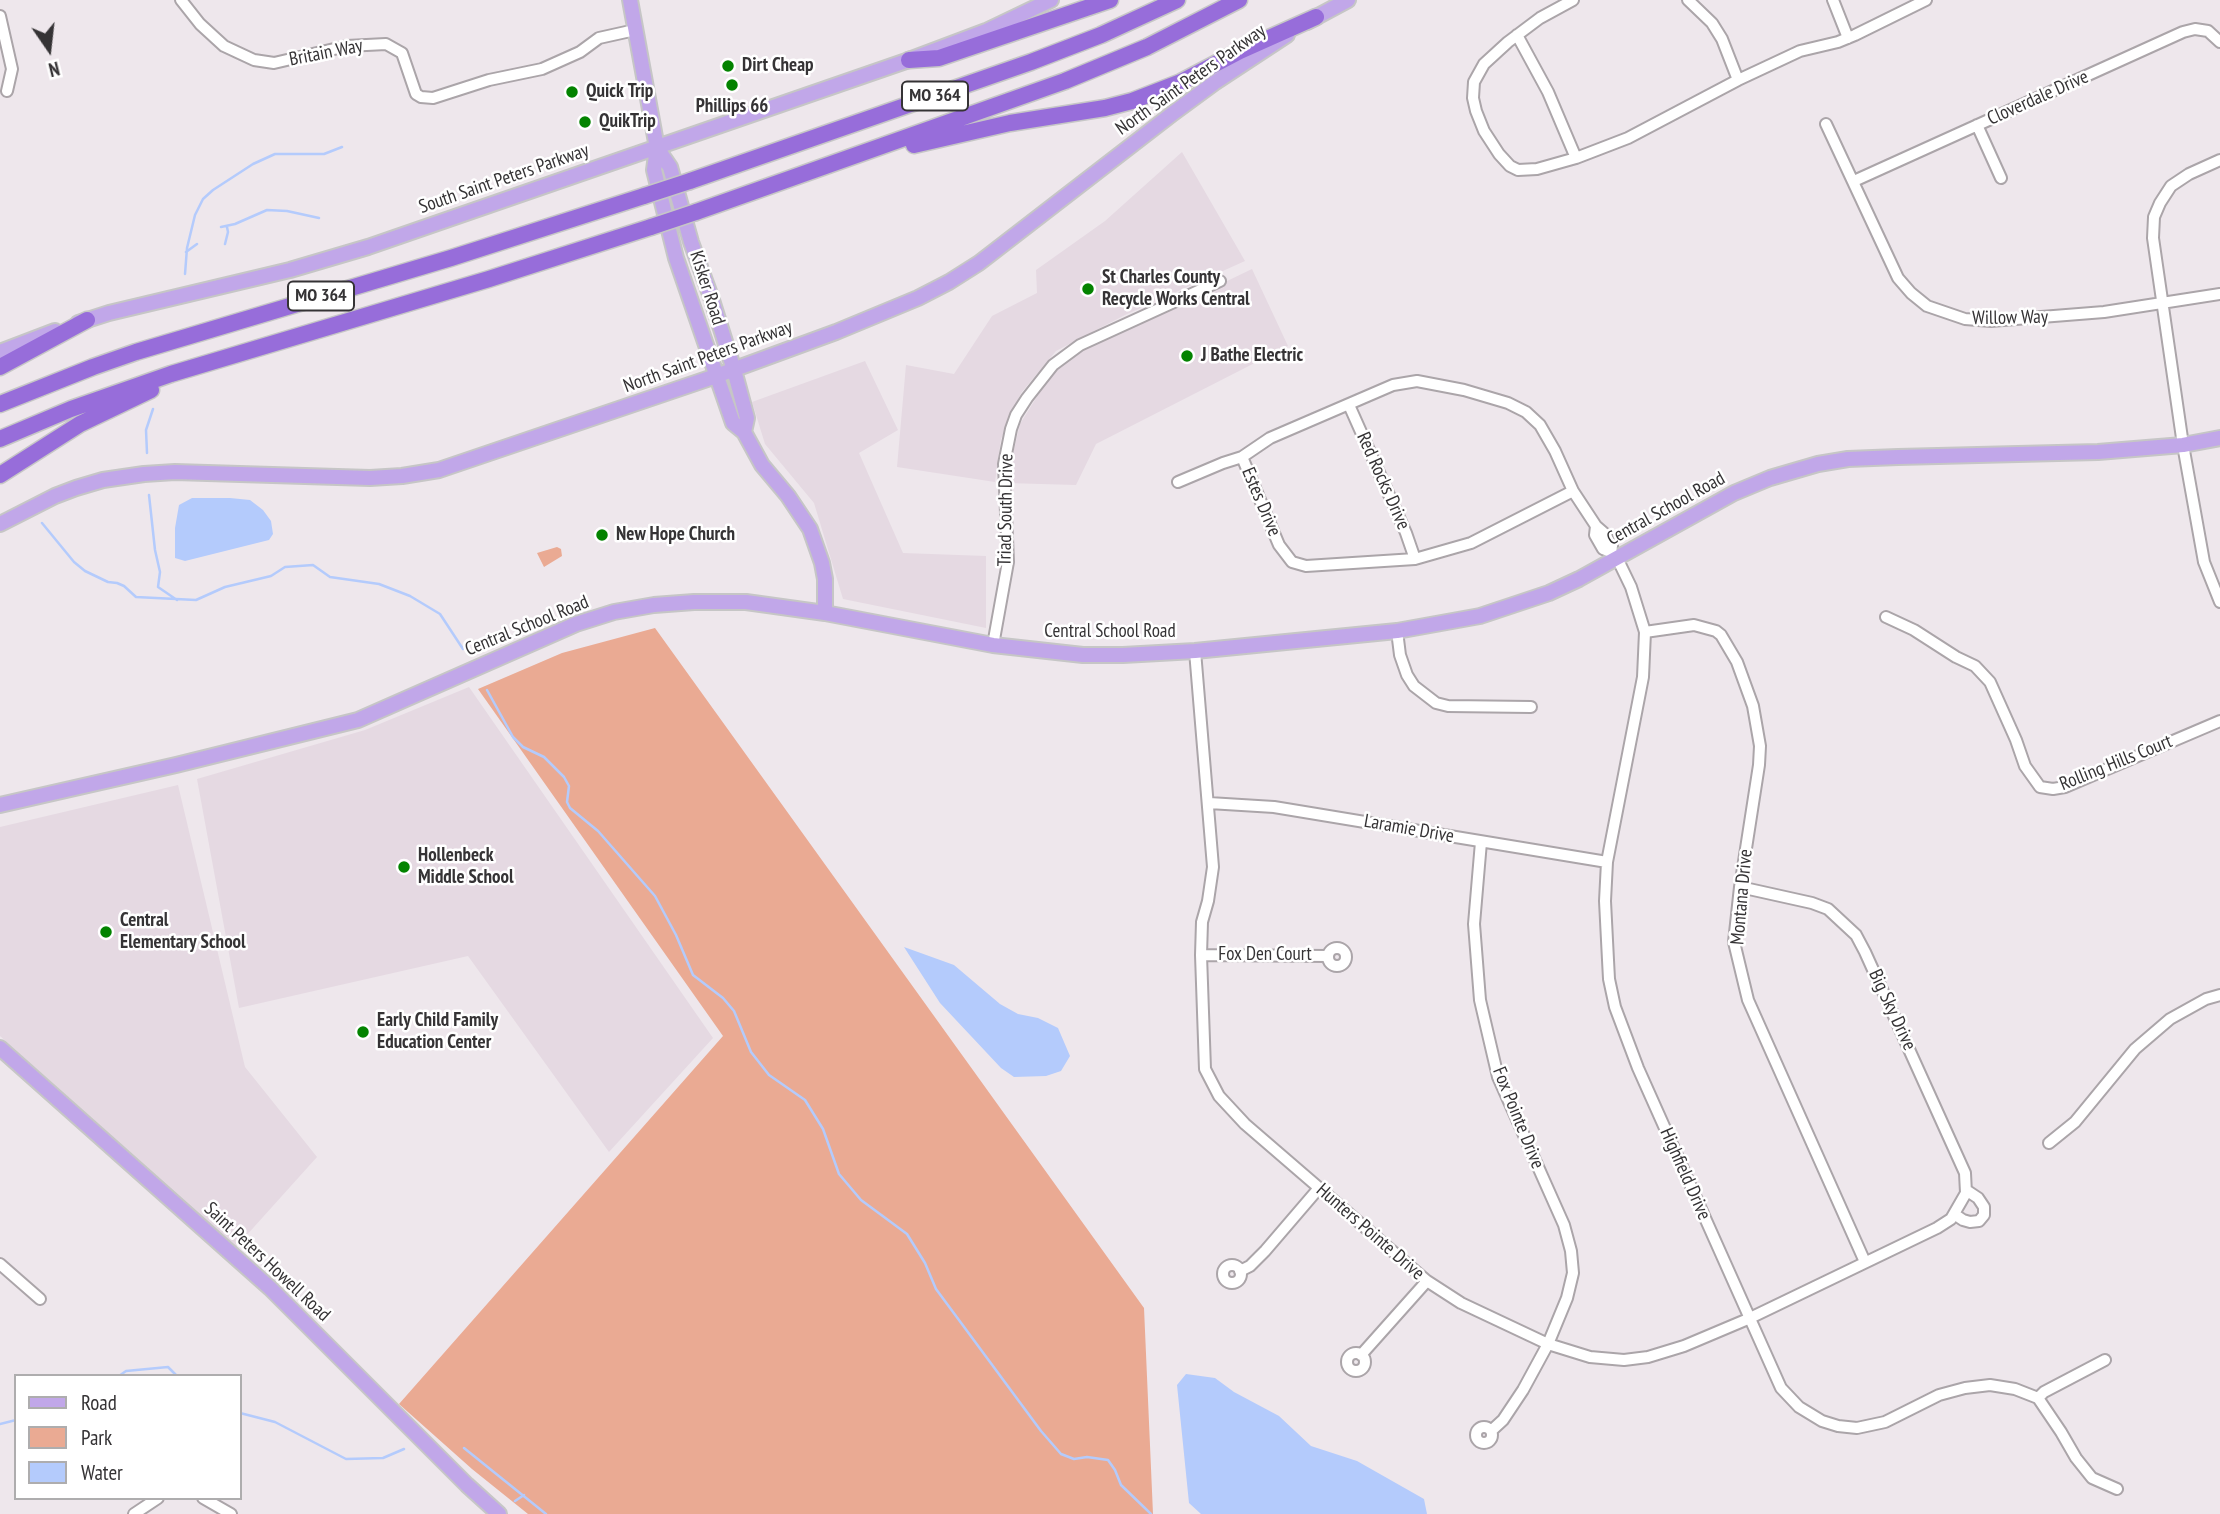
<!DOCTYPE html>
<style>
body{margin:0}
#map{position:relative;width:2220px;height:1514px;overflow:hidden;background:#eee7ec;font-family:"PT Sans Narrow",sans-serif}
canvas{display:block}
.legend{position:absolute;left:14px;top:1374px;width:228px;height:126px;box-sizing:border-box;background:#fff;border:2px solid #aeadae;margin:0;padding:9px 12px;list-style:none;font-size:21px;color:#353335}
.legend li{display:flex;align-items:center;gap:14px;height:35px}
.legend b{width:35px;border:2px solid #aeadae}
.north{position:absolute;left:14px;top:14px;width:70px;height:70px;-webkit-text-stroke:5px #fff;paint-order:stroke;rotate:166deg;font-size:19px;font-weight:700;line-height:28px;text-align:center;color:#353335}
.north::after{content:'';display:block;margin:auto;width:24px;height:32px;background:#353335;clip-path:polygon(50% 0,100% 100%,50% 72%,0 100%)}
</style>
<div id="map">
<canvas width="2220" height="1514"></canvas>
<ul class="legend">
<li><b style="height:9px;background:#c1a7e9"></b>Road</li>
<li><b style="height:19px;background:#eaaa93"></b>Park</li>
<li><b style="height:19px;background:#b4cbfc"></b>Water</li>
</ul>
<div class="north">N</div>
</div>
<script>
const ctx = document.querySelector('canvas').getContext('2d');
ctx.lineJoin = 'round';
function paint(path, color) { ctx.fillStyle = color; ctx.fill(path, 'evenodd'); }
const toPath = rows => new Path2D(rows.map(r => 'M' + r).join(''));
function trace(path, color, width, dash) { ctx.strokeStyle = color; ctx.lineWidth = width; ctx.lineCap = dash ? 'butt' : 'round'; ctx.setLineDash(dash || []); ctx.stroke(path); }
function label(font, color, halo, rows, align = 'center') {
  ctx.font = font + ' "PT Sans Narrow",sans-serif'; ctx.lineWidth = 5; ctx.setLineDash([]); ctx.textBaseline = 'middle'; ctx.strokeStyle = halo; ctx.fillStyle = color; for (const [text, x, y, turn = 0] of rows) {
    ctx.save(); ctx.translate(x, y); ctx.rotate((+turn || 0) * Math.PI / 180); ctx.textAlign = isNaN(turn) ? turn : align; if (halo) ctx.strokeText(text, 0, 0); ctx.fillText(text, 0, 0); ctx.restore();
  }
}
paint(toPath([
 [1182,152,1245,261,1125,315,1056,351,1021,393,1001,439,995,482,897,467,906,365,954,374,992,316,1037,293,1036,270,1105,221],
 [1252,269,1288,346,1096,444,1076,485,1006,483,1020,424,1046,382,1069,357],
 [865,361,898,430,859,453,903,553,986,556,986,628,843,599,814,503,765,444,752,402],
 [469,687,713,1038,609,1152,468,956,239,1008,197,779,365,730],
 [178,785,245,1067,317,1157,236,1247,0,1036,0,827]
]), '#e5d9e2');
paint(toPath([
 [557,547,561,549,562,556,544,567,537,553],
 [655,628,1144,1308,1153,1514,528,1514,472,1469,399,1404,723,1036,478,689,562,653]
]), '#eaaa93');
paint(toPath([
 [192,498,230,498,250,500,263,510,271,521,273,534,269,540,185,561,175,558,175,528,179,505],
 [904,947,954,965,1000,1004,1018,1014,1038,1018,1058,1028,1070,1056,1061,1071,1046,1076,1014,1077,1001,1068,940,1003],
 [1186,1374,1215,1378,1234,1392,1279,1416,1311,1446,1357,1461,1424,1499,1427,1514,1201,1514,1189,1503,1177,1385]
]), '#b4cbfc');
trace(toPath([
 [221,227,235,224,267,210,287,211,319,218],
 [225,244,228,232,227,227],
 [186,252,197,244],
 [185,274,187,248,195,215,203,199,213,190,253,164,275,154,324,154,342,147],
 [147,453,146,430,153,409],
 [149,495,155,550,160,572,158,587,177,600],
 [42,523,74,562,85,571,108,582,117,583,124,586,136,597,196,600,225,587,271,576,285,567,313,565,330,577,379,584,410,596,440,614,463,649],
 [487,690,513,737,523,747,544,757,564,777,569,786,567,802,570,808,598,831,655,896,676,935,693,975,723,998,734,1011,751,1052,769,1075,805,1100,823,1129,839,1174,861,1200,907,1234,925,1263,936,1289,1041,1431,1061,1454,1074,1459,1087,1457,1108,1460,1115,1470,1121,1485,1151,1514],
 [119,1376,126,1371,168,1367,177,1376],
 [240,1413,275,1422,346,1459,383,1458,404,1449],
 [0,1424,16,1420],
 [464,1448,546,1514],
 [515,1501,524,1495]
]), '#b4cbfc', 2.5);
const minor = toPath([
 [181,0,200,24,224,46,254,60,274,63,347,46,386,44,402,53,416,94,421,97,433,98,489,80,542,69,580,52,599,38,635,30],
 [1573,0,1540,18,1508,42,1484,64,1474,82,1473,98,1476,111,1484,131,1499,154,1510,166,1518,170,1537,169,1576,158,1628,138,1738,80],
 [1688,0,1712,23,1722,39,1738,80,1800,51,1838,42,1855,35,1926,0],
 [1833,0,1848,38],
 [0,16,12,69,7,91],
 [1517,35,1548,92,1576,158],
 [1826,124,1898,278,1911,293,1927,306,1965,319,1991,321,2104,312,2220,294],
 [1977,125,2001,178],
 [2220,160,2189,174,2171,186,2160,203,2154,217,2153,238,2183,445,2204,562,2220,602],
 [1854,181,2183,32,2195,29,2208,31,2220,42],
 [1349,405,1406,533,1415,559],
 [1178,482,1223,463,1242,457],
 [1573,491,1555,451,1540,425,1526,412,1508,403,1464,390,1417,381,1393,385,1270,438,1242,457,1279,545,1292,562,1306,566,1415,559,1471,543,1573,491,1596,526,1604,533,1612,546,1611,552,1617,558,1631,587,1645,632,1643,677,1607,862,1605,901,1608,960,1609,979,1615,1007,1638,1068,1781,1388,1799,1407,1822,1421,1838,1426,1857,1428,1885,1422,1939,1395,1965,1388,1990,1385,2015,1389,2038,1398,2061,1432,2076,1458,2092,1478,2117,1489],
 [1596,526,1595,535,1603,549,1611,552],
 [1886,617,1914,630,1956,657,1975,666,1990,682,2016,740,2025,766,2040,787,2053,789,2065,787,2220,721],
 [1397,631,1400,655,1407,675,1414,686,1436,703,1448,706,1531,707],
 [1645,632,1694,625,1716,631,1721,635,1737,662,1753,706,1760,746,1759,765,1740,887,1734,942,1748,1000,1865,1262],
 [993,645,1008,562,1004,464,1011,429,1016,415,1027,398,1053,365,1080,345,1220,281],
 [1195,651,1213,867,1208,901,1202,922,1201,955,1205,1069,1219,1096,1245,1124,1427,1281,1461,1303,1548,1344,1590,1357,1624,1360,1648,1357,1684,1346,1748,1319,1937,1228,1951,1219,1966,1193,1965,1173,1865,952,1856,935,1828,909,1812,903,1740,887],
 [1209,803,1274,807,1607,862],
 [1481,842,1474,924,1480,1000,1498,1077,1564,1225,1571,1251,1573,1273,1567,1298,1548,1344,1523,1390,1503,1420,1491,1431],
 '1328 957a9 9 0 1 1 18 0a9 9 0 1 1-18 0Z',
 [1201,955,1328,956],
 [2049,1143,2075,1122,2135,1049,2170,1019,2206,999,2220,995],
 [1954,1214,1963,1220,1970,1222,1979,1221,1984,1215,1984,1207,1978,1198,1966,1190],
 [0,1264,40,1299],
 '1223 1274a9 9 0 1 1 18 0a9 9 0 1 1-18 0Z',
 [1240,1271,1250,1266,1265,1251,1319,1188],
 '1347 1362a9 9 0 1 1 18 0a9 9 0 1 1-18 0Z',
 [1361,1355,1427,1281],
 [2038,1398,2044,1392,2105,1360],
 '1476 1435a8 8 0 1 1 16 0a8 8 0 1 1-16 0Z',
 [203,1498,231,1514],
 [134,1514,158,1498]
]);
const major = toPath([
 [630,0,657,148,654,170,676,258,733,423,744,432,762,465,788,496,810,529,822,563,825,579,825,613],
 [1307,22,1348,0],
 [657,148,670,167,691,242,711,297,734,370,747,418,744,432],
 [78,323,109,313,290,270,368,247,909,60,986,31,1051,0],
 [0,352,55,331],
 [0,524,55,496,76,488,103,480,144,474,175,472,370,478,402,476,439,470,716,376,836,332,918,298,949,282,979,263,1172,114,1214,83,1287,35],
 [0,805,176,765,358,720,576,624,614,612,654,605,694,602,746,602,825,613,993,645,1083,655,1123,655,1195,651,1397,631,1480,616,1549,593,1579,579,1734,493,1770,478,1818,464,1848,459,1898,457,2098,452,2183,445,2220,438],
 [0,1048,270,1288,467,1485,499,1514]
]);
const highway = toPath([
 [909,60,939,58,1110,0],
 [914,145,1010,123,1105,108,1132,101,1181,82,1240,51,1316,17],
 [690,181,1031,62,1101,35,1177,0],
 [696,212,1065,81,1147,47,1239,0],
 [0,367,87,320],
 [0,404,93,367,136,352,451,258,644,196],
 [0,439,71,409,171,374,489,279,651,227],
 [0,475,80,424,151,390]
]);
trace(minor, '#aba5a9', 14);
trace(major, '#c6c6c6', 18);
trace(highway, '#c6c6c6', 19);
trace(minor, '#fff', 10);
trace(major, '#c1a7e9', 14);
trace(highway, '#976dda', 16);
const highwayBridge = toPath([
 [644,196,690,181],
 [651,227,696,212]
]);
trace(highwayBridge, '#c6c6c6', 19, []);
trace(highwayBridge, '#976dda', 16);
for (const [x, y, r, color] of [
 [728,66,7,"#038300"],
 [732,85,7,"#038300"],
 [572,92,7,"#038300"],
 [585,122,7,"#038300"],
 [1088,289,7,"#038300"],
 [1187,356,7,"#038300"],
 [602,535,7,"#038300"],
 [404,867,7,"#038300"],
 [106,932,7,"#038300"],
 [363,1032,7,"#038300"]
]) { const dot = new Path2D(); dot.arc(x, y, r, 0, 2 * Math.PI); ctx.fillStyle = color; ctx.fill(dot); trace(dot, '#fff', 2.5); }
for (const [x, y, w] of [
 [935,96,66],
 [321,296,66]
]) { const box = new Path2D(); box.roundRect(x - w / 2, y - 14.5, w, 29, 5); ctx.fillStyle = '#fff'; ctx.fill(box); trace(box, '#353335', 2); }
label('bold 18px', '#353335', null, [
 ["MO 364",935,96],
 ["MO 364",321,296]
]);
label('19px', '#353335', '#fff', [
 ["Britain Way",326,53,-11],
 ["North Saint Peters Parkway",1191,80,-35],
 ["Cloverdale Drive",2038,98,-24],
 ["South Saint Peters Parkway",504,179,-19],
 ["Kisker Road",707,288,72],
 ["Willow Way",2010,318,-1],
 ["North Saint Peters Parkway",708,357,-20],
 ["Red Rocks Drive",1383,481,66],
 ["Estes Drive",1261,502,67],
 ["Central School Road",1666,509,-29],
 ["Triad South Drive",1006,510,-89],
 ["Central School Road",527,626,-22],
 ["Central School Road",1110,632],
 ["Rolling Hills Court",2116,763,-22],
 ["Laramie Drive",1409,829,10],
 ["Montana Drive",1742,897,-85],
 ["Fox Den Court",1265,955],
 ["Big Sky Drive",1892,1010,65],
 ["Fox Pointe Drive",1518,1118,68],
 ["Highfield Drive",1685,1174,66],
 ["Hunters Pointe Drive",1370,1232,41],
 ["Saint Peters Howell Road",267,1262,43]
]);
label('bold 19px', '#353335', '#fff', [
 ["Dirt Cheap",742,66],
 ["Quick Trip",586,92],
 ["Phillips 66",732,107,"center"],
 ["QuikTrip",599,122],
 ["St Charles County",1102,278],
 ["Recycle Works Central",1102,300],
 ["J Bathe Electric",1201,356],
 ["New Hope Church",616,535],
 ["Hollenbeck",418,856],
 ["Middle School",418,878],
 ["Central",120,921],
 ["Elementary School",120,943],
 ["Early Child Family",377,1021],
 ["Education Center",377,1043]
], 'left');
</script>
